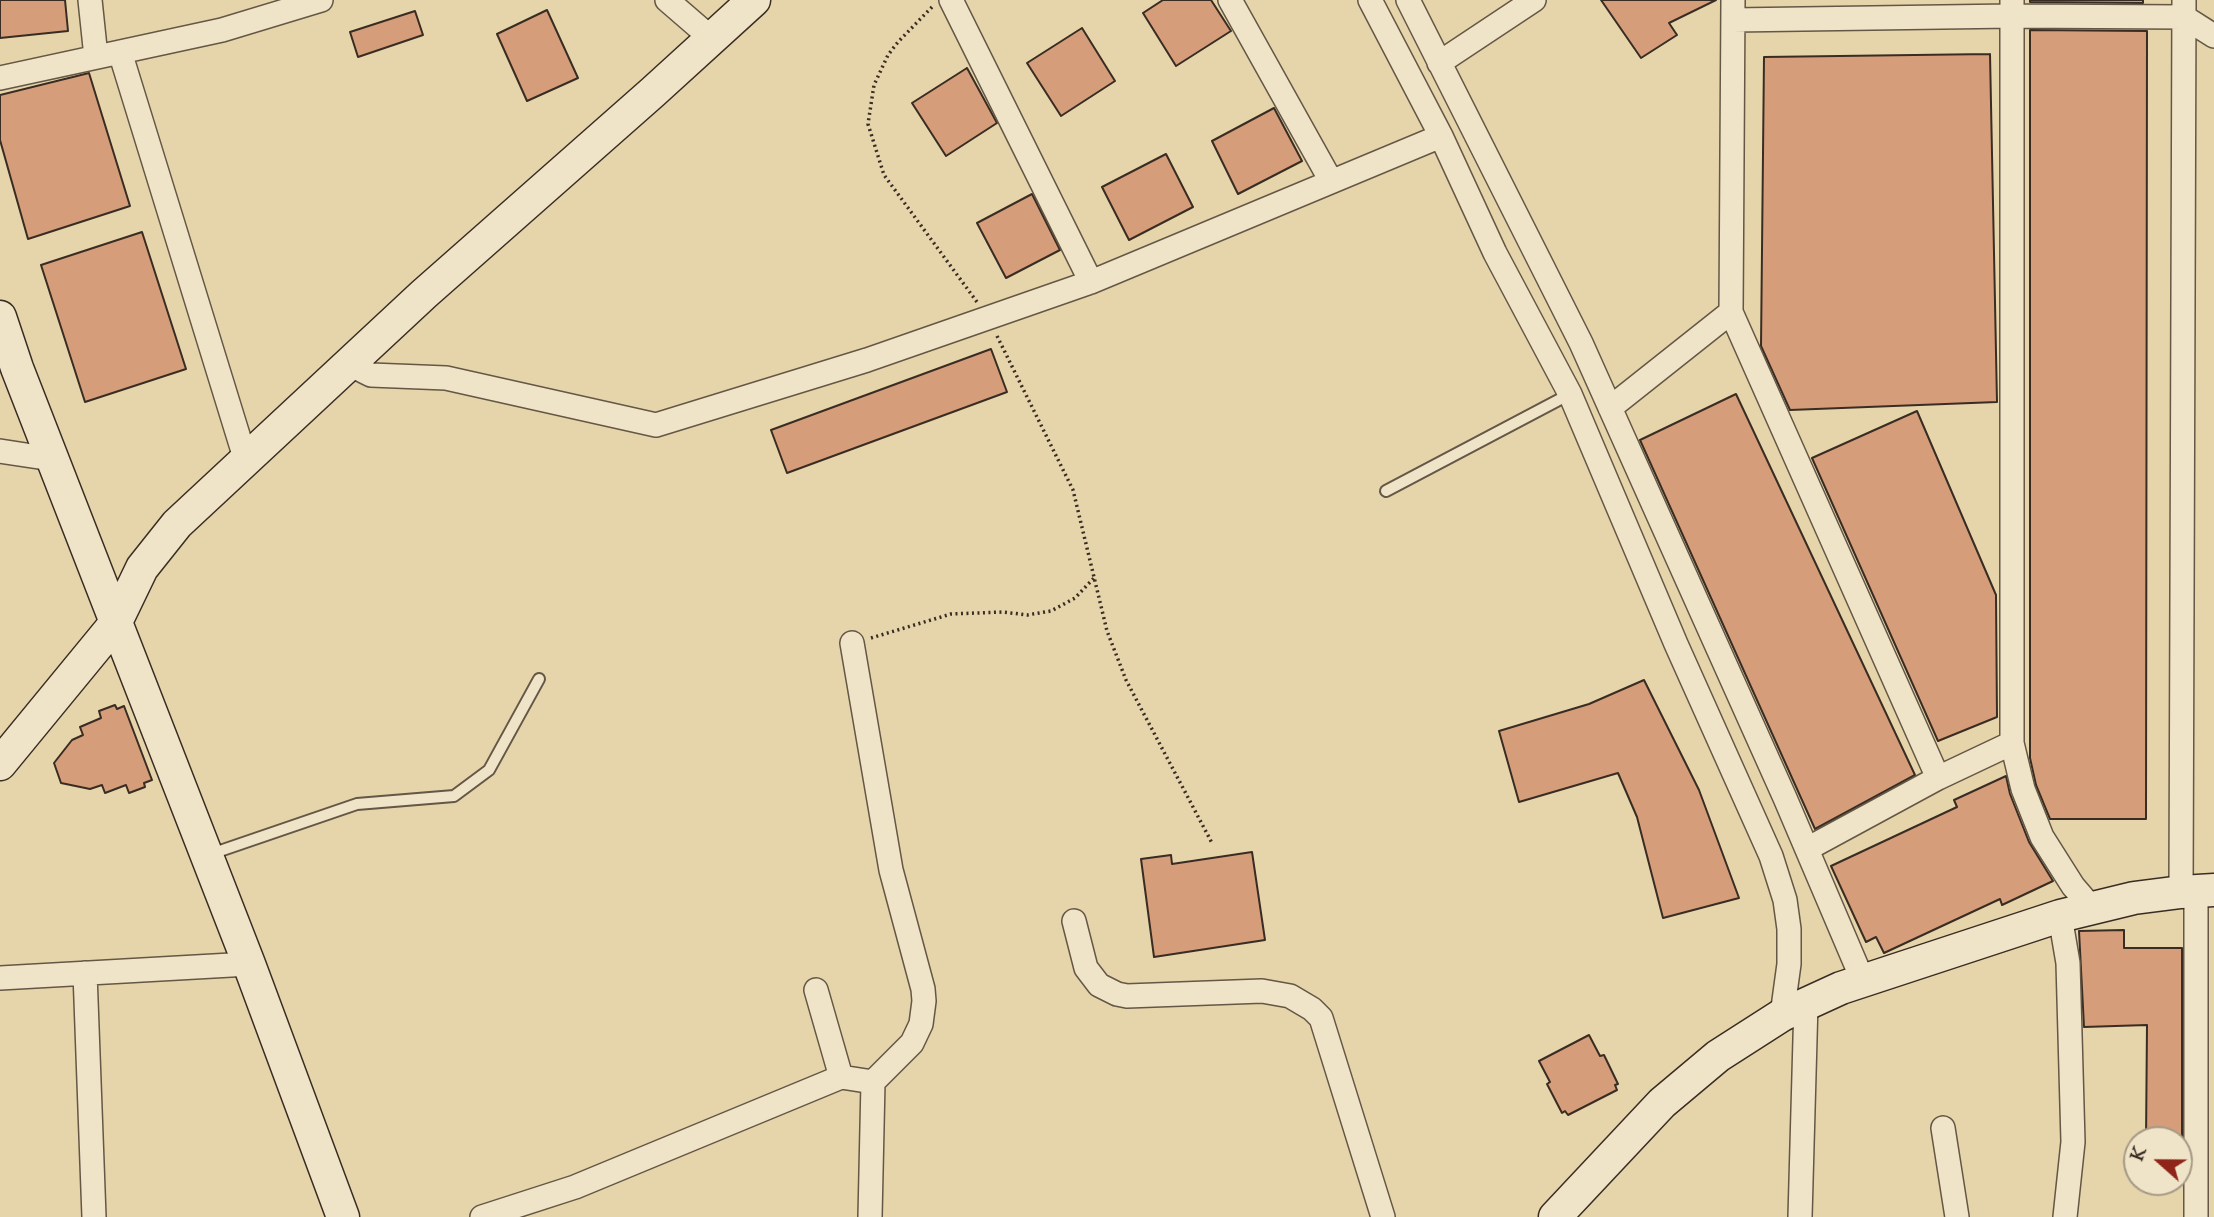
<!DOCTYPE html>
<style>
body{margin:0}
#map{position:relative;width:2214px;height:1217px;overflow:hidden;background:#e6d4ab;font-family:"Sorts Mill Goudy",serif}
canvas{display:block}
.north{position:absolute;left:2123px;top:1126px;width:70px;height:70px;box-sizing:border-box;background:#efe3c8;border:2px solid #a69a86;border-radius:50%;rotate:291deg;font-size:19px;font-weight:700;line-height:28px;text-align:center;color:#392d23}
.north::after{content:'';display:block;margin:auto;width:24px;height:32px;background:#8f2418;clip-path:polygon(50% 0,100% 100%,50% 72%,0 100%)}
</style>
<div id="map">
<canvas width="2214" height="1217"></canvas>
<div class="north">K</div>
</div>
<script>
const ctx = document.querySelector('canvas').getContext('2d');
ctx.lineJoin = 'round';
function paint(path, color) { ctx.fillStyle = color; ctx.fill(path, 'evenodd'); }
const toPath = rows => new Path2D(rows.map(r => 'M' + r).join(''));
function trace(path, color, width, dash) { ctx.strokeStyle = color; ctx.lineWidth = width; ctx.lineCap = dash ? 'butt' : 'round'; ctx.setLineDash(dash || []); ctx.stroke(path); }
const building = toPath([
 [0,0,65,0,68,31,0,38,0,0],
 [1163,0,1211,0,1231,31,1176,66,1143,13,1163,0],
 [1601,0,1716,0,1669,23,1677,35,1641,58,1601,0],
 [2030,0,2143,0,2143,3,2030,2,2030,0],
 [547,10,578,78,527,101,497,34,547,10],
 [415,11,423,35,358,57,350,32,415,11],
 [1082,28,1115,81,1061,116,1027,63,1082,28],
 [2030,30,2147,31,2146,819,2050,819,2036,785,2030,758,2030,30],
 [1990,54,1997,402,1790,410,1761,346,1764,57,1990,54],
 [967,68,997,123,946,156,912,103,967,68],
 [89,73,130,206,28,239,0,140,0,95,89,73],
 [1274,108,1302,161,1238,194,1212,141,1274,108],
 [1166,154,1193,207,1129,240,1102,187,1166,154],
 [1032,194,1060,250,1006,278,977,223,1032,194],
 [142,232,186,369,85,402,41,265,142,232],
 [991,349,1007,392,787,473,771,430,991,349],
 [1736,394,1915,775,1815,829,1640,440,1736,394],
 [1917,411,1996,595,1997,717,1938,741,1812,458,1917,411],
 [1644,680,1699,790,1739,898,1663,918,1637,817,1618,773,1519,802,1499,731,1589,704,1644,680],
 [115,705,117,709,124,706,152,780,144,783,145,787,129,793,126,785,105,793,102,785,90,789,61,783,54,763,72,740,83,735,80,727,101,718,99,711,115,705],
 [2006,776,2010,794,2029,842,2053,881,2002,905,2000,899,1884,953,1876,937,1866,942,1831,866,1957,807,1954,800,2006,776],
 [1252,852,1265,940,1154,957,1141,859,1171,855,1172,864,1252,852],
 [2124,930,2124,948,2182,948,2182,1140,2146,1140,2147,1025,2084,1027,2079,931,2124,930],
 [1589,1035,1600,1056,1604,1055,1618,1084,1615,1085,1617,1090,1568,1115,1565,1111,1562,1113,1547,1084,1550,1082,1539,1061,1589,1035]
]);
paint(building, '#d59d79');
trace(building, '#392d23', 2);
const lane = toPath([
 [1386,491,1570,394],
 [211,854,357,804,454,796,489,770,539,679]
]);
const street = toPath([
 [90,0,96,57],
 [667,0,711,38],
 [951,0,1091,282],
 [1230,0,1331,181],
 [1370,0,1441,136,1495,253,1570,394,1676,644,1771,856,1785,900,1789,929,1789,964,1782,1015],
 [1408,0,1581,343,1785,798,1863,981],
 [1733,0,1731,312,1938,778],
 [2012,0,2012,743,2023,789,2042,837,2073,886,2091,907],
 [1733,20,2012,16,2184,17,2214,36],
 [120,52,246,461],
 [1439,63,1534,0],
 [0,78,222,30,321,0],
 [349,364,371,375,446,378,656,425,867,360,1091,282,1441,136],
 [1610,408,1731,312],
 [0,451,52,459],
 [852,643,891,870,923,989,924,1001,921,1024,912,1043,873,1082,870,1217],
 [1807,849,1938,778,2012,743],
 [2196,890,2196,1217],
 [2181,892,2184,0],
 [2060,916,2068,963,2073,1142,2065,1217],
 [1074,921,1086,968,1099,985,1117,994,1127,996,1262,991,1290,996,1312,1009,1321,1018,1383,1217],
 [85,973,94,1217],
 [0,978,249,964],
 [816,990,841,1077],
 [1943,1128,1957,1217],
 [482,1217,575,1187,841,1077,873,1082],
 [1800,1217,1806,1003]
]);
const secondary = toPath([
 [0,317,17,368,249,964,343,1217],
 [0,764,115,624,142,568,177,524,424,294,653,92,754,0],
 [1555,1217,1662,1103,1718,1056,1782,1015,1841,988,2060,916,2134,898,2181,892,2214,890]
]);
trace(lane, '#645745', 14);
trace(street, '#645745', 26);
trace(secondary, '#392d23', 35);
trace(toPath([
 [932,7,898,42,888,55,874,85,868,124,884,175,977,302],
 [997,336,1073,490,1107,631,1126,680,1212,843],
 [871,638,951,614,1003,612,1027,615,1051,611,1075,598,1094,578]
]), '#392d23', 3.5, [2, 3.5]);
trace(lane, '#efe3c8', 10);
trace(street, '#efe3c8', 23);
trace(secondary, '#efe3c8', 32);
</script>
